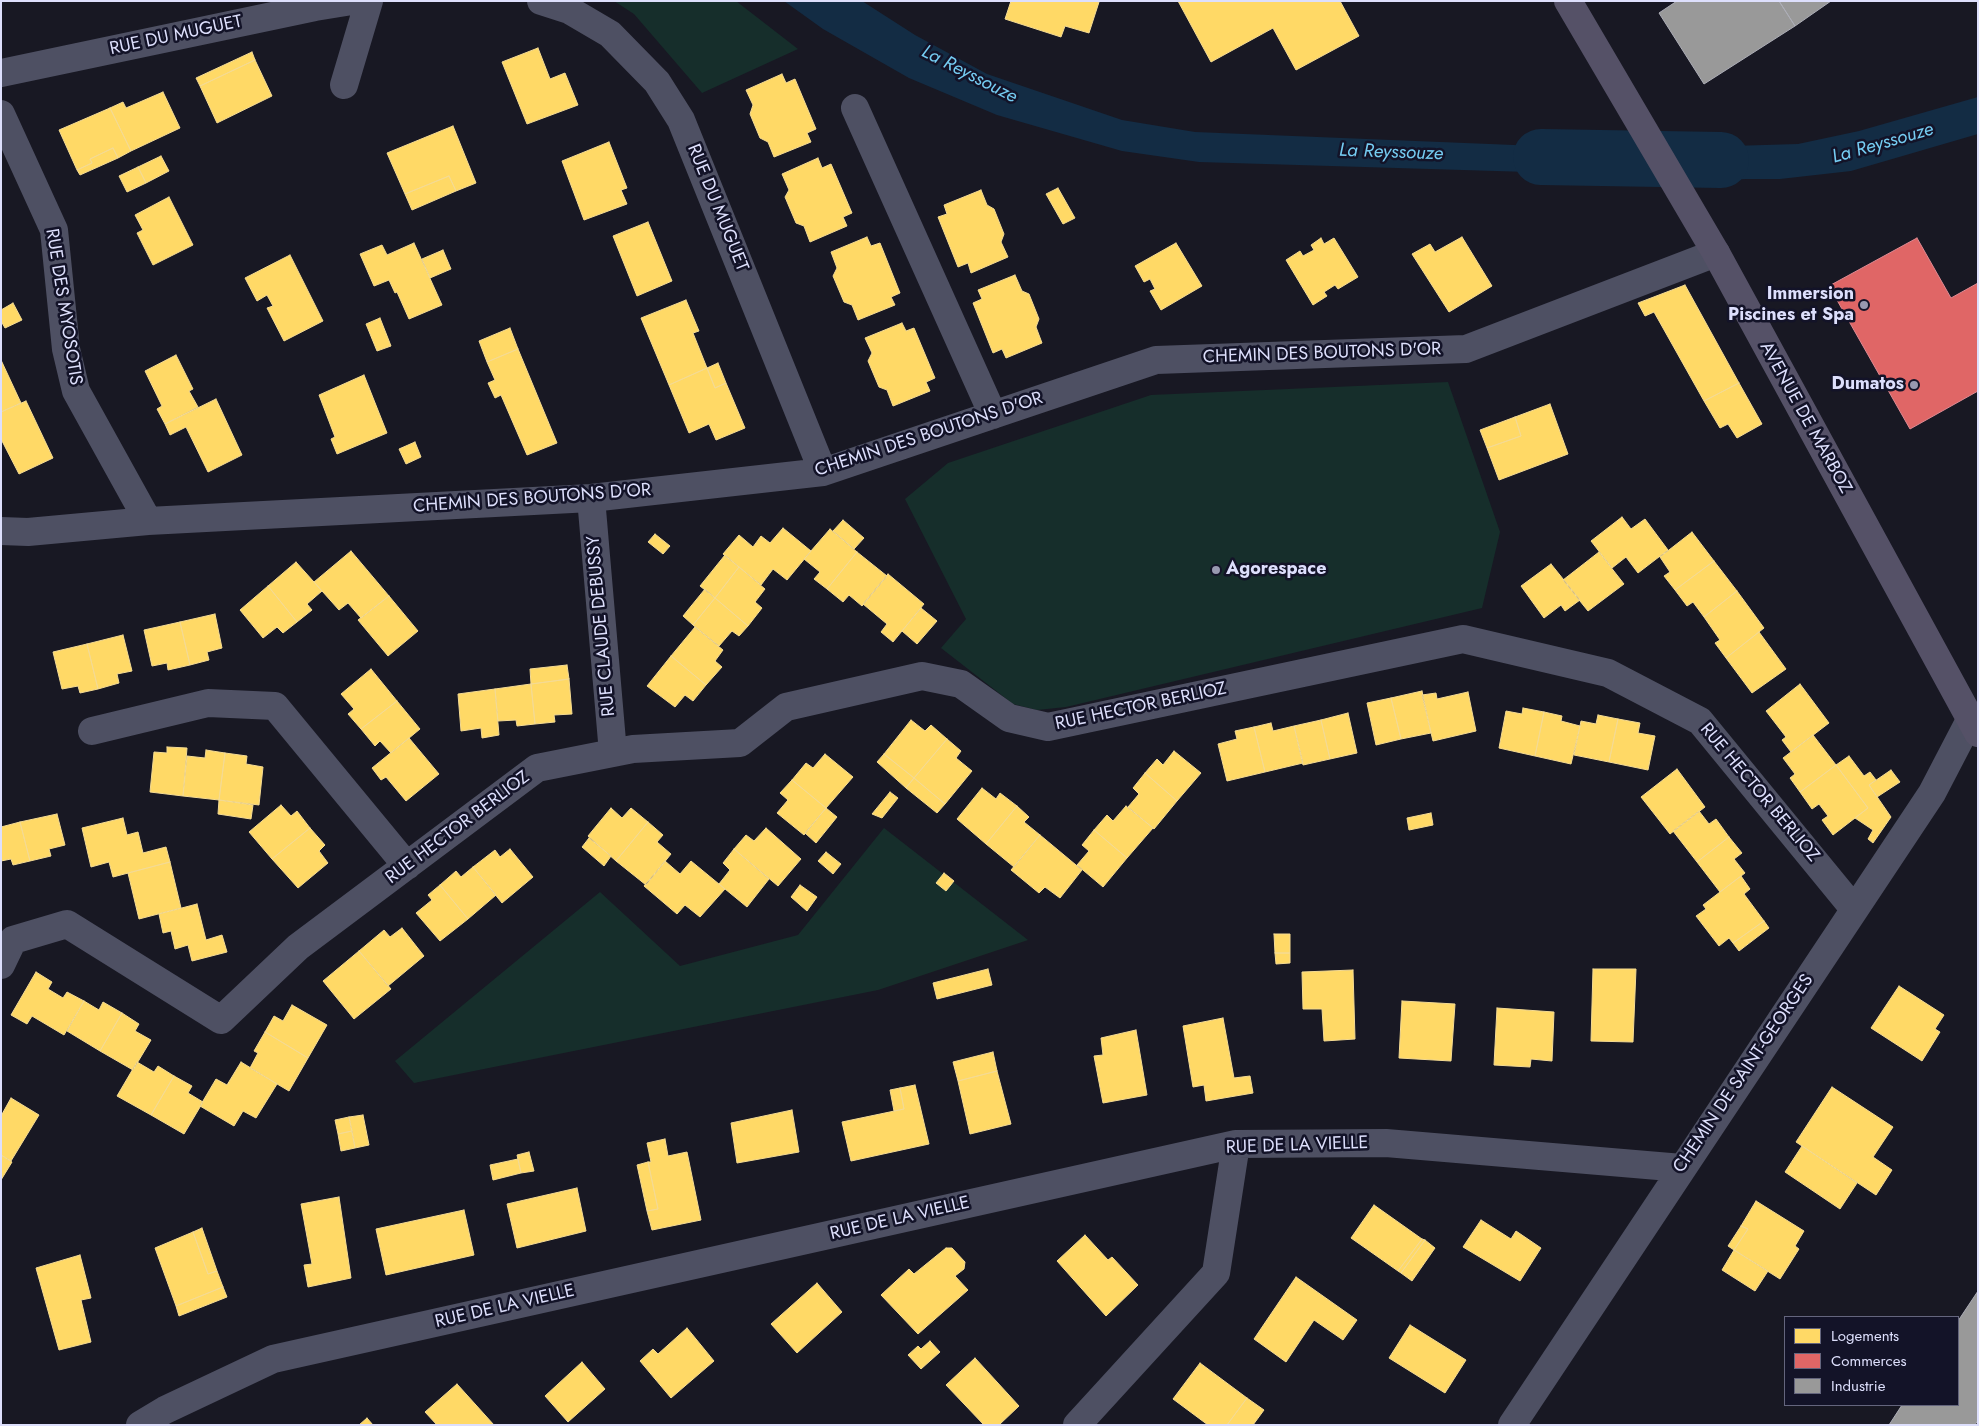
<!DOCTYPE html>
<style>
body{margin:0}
#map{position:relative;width:1979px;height:1426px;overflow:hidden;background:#181823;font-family:Jost,sans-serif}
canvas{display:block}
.frame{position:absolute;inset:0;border:2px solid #dddffc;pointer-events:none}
.legend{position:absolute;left:1784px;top:1316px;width:175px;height:90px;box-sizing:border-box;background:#131328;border:1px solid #64657d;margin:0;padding:6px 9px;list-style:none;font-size:15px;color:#dddffc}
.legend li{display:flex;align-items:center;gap:10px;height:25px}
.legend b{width:25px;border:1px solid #64657d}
</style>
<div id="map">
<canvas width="1979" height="1426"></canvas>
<div class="frame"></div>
<ul class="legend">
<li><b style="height:14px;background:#ffd966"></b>Logements</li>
<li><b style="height:14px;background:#e06666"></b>Commerces</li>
<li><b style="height:14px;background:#999"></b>Industrie</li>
</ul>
</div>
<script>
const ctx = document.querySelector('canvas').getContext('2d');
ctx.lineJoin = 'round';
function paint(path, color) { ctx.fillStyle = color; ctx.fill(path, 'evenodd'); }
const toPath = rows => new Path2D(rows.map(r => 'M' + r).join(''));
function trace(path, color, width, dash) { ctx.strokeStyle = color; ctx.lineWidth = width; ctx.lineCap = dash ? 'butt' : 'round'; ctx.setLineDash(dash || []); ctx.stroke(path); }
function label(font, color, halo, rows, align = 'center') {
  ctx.font = font + ' Jost,sans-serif'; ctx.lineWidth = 5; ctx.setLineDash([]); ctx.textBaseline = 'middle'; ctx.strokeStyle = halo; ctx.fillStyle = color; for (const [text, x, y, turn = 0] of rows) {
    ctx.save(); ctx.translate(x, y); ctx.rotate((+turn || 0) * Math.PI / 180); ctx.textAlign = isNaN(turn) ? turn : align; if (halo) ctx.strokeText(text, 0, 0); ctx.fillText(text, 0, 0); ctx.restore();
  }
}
paint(toPath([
 [614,1,736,1,798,49,702,93,634,14],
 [1448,382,1500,532,1482,608,1066,707,1037,710,1013,704,941,648,966,619,905,499,948,463,1151,395],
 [884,828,1028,940,878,990,414,1083,395,1061,600,892,680,966,798,935]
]), '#162e2b');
paint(toPath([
 [784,1,862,1,915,35,987,74,1122,120,1195,132,1612,149,1628,175,1199,162,1122,151,997,115,909,78,823,29],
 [1978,97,1978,134,1851,171,1780,179,1746,179,1689,182,1664,148,1798,144,1859,131]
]), '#132c44');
const homes = toPath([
 [1011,1,1095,1,1099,2,1089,33,1065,26,1061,37,1005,19,1011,1],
 [1178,1,1340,1,1359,36,1296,70,1273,28,1211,62,1178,1],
 [538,48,550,79,565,73,578,105,527,124,502,62,538,48],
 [252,52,255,60,200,86,196,78,252,52],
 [255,60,272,96,217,123,200,86,255,60],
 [782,74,786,83,795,79,816,129,807,133,811,142,774,157,768,142,760,138,750,114,753,105,746,90,782,74],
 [163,92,180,128,131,151,110,108,123,102,126,108,163,92],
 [110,108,131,151,118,158,113,148,90,159,92,163,77,170,59,130,110,108],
 [453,126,476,183,456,191,449,176,405,194,387,153,453,126],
 [609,142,627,188,621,190,627,204,584,220,562,161,609,142],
 [113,148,118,158,80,175,77,170,92,163,90,159,113,148],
 [161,156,169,171,146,183,138,167,161,156],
 [818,158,822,168,831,164,852,213,843,217,847,226,810,242,804,226,796,223,785,197,789,190,782,174,818,158],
 [138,167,146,183,127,192,119,176,138,167],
 [449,176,456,191,412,210,405,194,449,176],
 [1058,188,1075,218,1063,224,1046,194,1058,188],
 [981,190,987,205,994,209,1004,234,1001,242,1008,257,971,273,968,263,958,267,938,217,947,214,944,205,981,190],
 [169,197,193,245,153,265,137,233,143,230,135,215,169,197],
 [648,222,672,281,637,296,613,236,648,222],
 [867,237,871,246,880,243,900,293,891,297,895,305,858,320,852,305,844,302,833,276,837,268,831,252,867,237],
 [1462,237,1492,286,1449,312,1412,254,1430,244,1435,252,1462,237],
 [1321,238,1324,244,1334,238,1358,277,1338,289,1335,285,1324,292,1327,296,1313,305,1286,260,1300,251,1303,256,1314,250,1311,245,1321,238],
 [414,243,442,305,409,319,397,292,395,293,389,280,374,286,360,254,382,245,387,255,414,243],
 [1176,243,1202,286,1161,310,1150,291,1155,289,1150,279,1144,282,1135,266,1176,243],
 [443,250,451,269,430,278,422,259,443,250],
 [290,255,323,321,284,341,267,308,273,306,267,295,257,301,245,278,290,255],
 [1015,275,1022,291,1029,294,1039,319,1036,327,1042,343,1006,358,1002,349,993,353,973,303,982,299,978,290,1015,275],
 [1685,285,1739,383,1704,401,1654,312,1645,316,1638,303,1685,285],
 [686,300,699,331,693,333,707,368,669,385,641,318,686,300],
 [13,303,22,320,5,328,1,321,1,310,13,303],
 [380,318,391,346,377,351,366,324,380,318],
 [902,323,906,331,914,328,935,378,926,382,930,391,893,406,887,390,879,387,868,361,872,353,865,338,902,323],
 [510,328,518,349,487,362,479,341,510,328],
 [518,349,557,443,527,455,501,395,495,398,488,383,495,380,487,362,518,349],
 [176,355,193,389,189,391,198,407,165,424,157,409,162,406,145,371,176,355],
 [1,360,21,403,1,412,1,360],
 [718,363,726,383,715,388,707,368,718,363],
 [707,368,715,388,726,383,745,428,716,440,709,424,689,433,669,385,707,368],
 [364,375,387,433,337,454,331,439,335,437,319,395,364,375],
 [1739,383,1762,424,1737,438,1728,424,1720,428,1704,401,1739,383],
 [216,399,242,455,208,472,186,427,170,435,165,424,216,399],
 [26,401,53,458,19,474,1,439,1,412,26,401],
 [1550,404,1568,454,1499,480,1487,448,1521,436,1515,417,1550,404],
 [1515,417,1521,436,1487,448,1480,430,1515,417],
 [415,442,421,457,406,464,399,449,415,442],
 [1622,517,1631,529,1645,519,1668,550,1638,573,1626,557,1612,568,1591,541,1622,517],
 [843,520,864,538,854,549,833,531,843,520],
 [783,528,811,551,787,580,773,569,761,585,723,554,739,535,753,547,761,536,770,543,783,528],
 [830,529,857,552,827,589,814,579,820,572,804,559,830,529],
 [1692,532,1714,561,1675,590,1664,576,1670,572,1660,557,1692,532],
 [655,534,670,546,663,554,648,542,655,534],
 [351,551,389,596,361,618,348,603,339,610,314,582,351,551],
 [857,552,887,576,862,606,849,595,843,602,827,589,857,552],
 [1599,552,1624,584,1588,611,1563,580,1599,552],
 [725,555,739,567,715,598,700,586,725,555],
 [1714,561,1737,591,1704,617,1693,602,1687,606,1675,590,1714,561],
 [296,562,322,591,307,604,312,610,297,622,268,586,296,562],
 [1551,564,1580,600,1565,611,1561,605,1544,618,1521,586,1551,564],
 [739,567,765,589,755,602,762,608,748,626,715,598,739,567],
 [888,574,924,604,893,642,881,632,887,624,863,604,888,574],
 [268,586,297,622,283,633,277,627,263,638,240,610,268,586],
 [705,589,715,598,693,625,683,616,705,589],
 [1737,591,1764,628,1726,658,1715,643,1720,640,1704,617,1737,591],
 [389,596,418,631,388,656,358,620,389,596],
 [715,598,748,626,739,636,732,631,719,646,693,625,715,598],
 [921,608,937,621,917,644,902,631,921,608],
 [215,614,222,648,207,652,209,660,190,665,180,622,215,614],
 [180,622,190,665,168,670,167,663,152,666,144,630,180,622],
 [695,627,723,650,715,661,722,667,706,685,671,656,695,627],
 [1759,632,1786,669,1752,693,1726,658,1759,632],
 [123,635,132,671,117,674,119,683,98,689,87,644,123,635],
 [87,644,98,689,80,693,78,686,62,689,53,652,87,644],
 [671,656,706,685,693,701,685,695,675,707,647,686,671,656],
 [567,665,569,679,531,684,530,669,567,665],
 [371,669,397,701,361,729,348,714,354,709,341,694,371,669],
 [569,679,572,714,554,715,555,722,535,724,531,684,569,679],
 [531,684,535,724,517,726,516,720,498,721,495,689,531,684],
 [1800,684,1829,723,1791,752,1782,740,1786,737,1766,711,1800,684],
 [495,689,499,735,482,738,481,728,461,731,458,694,495,689],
 [1422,691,1431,733,1401,739,1391,698,1422,691],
 [1468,692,1476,731,1433,741,1422,695,1436,693,1437,699,1468,692],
 [1391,698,1401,739,1376,745,1367,703,1391,698],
 [397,701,420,729,391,753,380,741,375,746,361,729,397,701],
 [1523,708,1544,712,1535,756,1499,748,1506,711,1522,714,1523,708],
 [1544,712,1562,716,1561,721,1580,726,1571,764,1535,756,1544,712],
 [1348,713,1357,753,1330,759,1321,720,1348,713],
 [1598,715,1618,719,1609,762,1574,755,1581,721,1596,724,1598,715],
 [1618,719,1640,723,1638,733,1655,736,1648,770,1609,762,1618,719],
 [911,720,925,731,931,725,947,739,914,778,884,754,911,720],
 [1321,720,1330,759,1303,765,1294,726,1321,720],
 [1271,723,1273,731,1294,726,1303,763,1265,772,1254,727,1271,723],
 [1254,727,1265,772,1227,781,1218,744,1237,739,1235,731,1254,727],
 [1813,735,1836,765,1800,792,1790,778,1795,774,1783,758,1813,735],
 [409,738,439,774,406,801,386,777,381,780,372,768,409,738],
 [947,739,961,751,956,758,972,771,945,804,914,778,947,739],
 [167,747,187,748,183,796,150,792,154,752,167,753,167,747],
 [206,750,225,753,219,800,183,796,187,756,205,758,206,750],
 [1174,751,1201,773,1177,801,1145,773,1157,759,1163,765,1174,751],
 [225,753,247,756,246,764,263,767,259,805,219,800,225,753],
 [825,754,853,777,826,808,792,780,806,763,813,768,825,754],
 [884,754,914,778,906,788,877,762,884,754],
 [1849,756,1864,776,1870,772,1876,780,1869,785,1891,817,1873,843,1868,839,1873,830,1855,818,1868,808,1836,765,1849,756],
 [1836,765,1868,808,1833,835,1822,820,1828,816,1819,804,1812,809,1800,792,1836,765],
 [1677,769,1705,807,1670,834,1641,797,1677,769],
 [1891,770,1900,782,1877,797,1869,785,1891,770],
 [1145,773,1177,801,1154,829,1128,807,1139,794,1133,788,1145,773],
 [914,778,945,804,937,813,906,788,914,778],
 [792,780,826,808,804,835,777,813,788,800,780,793,792,780],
 [982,788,996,799,1000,793,1017,806,986,844,957,819,982,788],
 [890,792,898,798,882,818,872,814,890,792],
 [219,800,253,805,251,819,218,814,219,800],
 [281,805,291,816,297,811,310,828,272,859,249,832,281,805],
 [1017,806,1029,817,1024,822,1040,835,1014,867,986,844,1017,806],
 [1126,806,1153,828,1127,858,1094,830,1107,815,1113,821,1126,806],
 [611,808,622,818,631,808,648,822,616,861,588,836,611,808],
 [826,808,837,817,816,843,805,833,826,808],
 [1699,811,1709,824,1716,819,1729,837,1697,862,1673,831,1699,811],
 [1431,813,1433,825,1409,830,1407,818,1431,813],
 [57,814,65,845,49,849,51,856,30,861,20,822,57,814],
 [123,818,127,835,138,832,143,853,166,847,170,862,113,877,109,862,91,867,82,828,123,818],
 [20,822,30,861,13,865,11,859,1,861,1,827,20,822],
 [648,822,663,835,657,842,671,854,646,885,616,861,648,822],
 [310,828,325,845,319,851,328,863,298,888,272,859,310,828],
 [766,828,801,859,778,886,734,849,746,835,754,841,766,828],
 [1094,830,1127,858,1103,887,1077,865,1089,851,1082,845,1094,830],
 [1040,835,1082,870,1060,898,1045,887,1039,893,1011,870,1040,835],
 [1729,837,1742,853,1734,859,1745,873,1720,892,1697,862,1729,837],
 [589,838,611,856,604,866,582,847,589,838],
 [510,849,533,877,502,903,473,867,495,850,500,857,510,849],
 [734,849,769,879,747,907,719,884,730,870,723,863,734,849],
 [826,852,841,864,833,874,818,861,826,852],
 [665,861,680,874,691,861,725,889,700,917,685,905,677,914,644,886,665,861],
 [170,862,181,908,139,919,128,873,170,862],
 [473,867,496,895,468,919,440,885,456,871,461,877,473,867],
 [944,873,954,881,946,891,936,883,944,873],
 [1741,876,1750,889,1744,894,1764,921,1733,943,1729,938,1719,946,1696,916,1706,909,1703,905,1741,876],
 [440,885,468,919,440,941,416,913,432,900,428,895,440,885],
 [800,885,817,897,807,911,791,897,800,885],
 [197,904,206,940,222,935,227,952,192,961,188,945,175,949,171,931,163,933,159,914,197,904],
 [1764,921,1769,928,1739,951,1733,943,1764,921],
 [402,928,424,956,388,986,359,951,384,930,390,937,402,928],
 [1274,934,1290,934,1290,953,1275,953,1274,934],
 [359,951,391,989,354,1019,323,981,359,951],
 [1275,953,1290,953,1290,963,1276,964,1275,953],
 [988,969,992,985,937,999,933,983,988,969],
 [1593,969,1636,969,1633,1042,1591,1041,1593,969],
 [1353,970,1355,1039,1324,1041,1322,1009,1303,1009,1302,972,1353,970],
 [36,972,52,982,48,989,63,998,67,992,84,1001,64,1035,32,1016,27,1024,11,1015,36,972],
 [1899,986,1944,1015,1935,1029,1940,1032,1922,1061,1871,1028,1899,986],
 [84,1001,99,1010,103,1002,122,1013,100,1051,67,1031,84,1001],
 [1402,1001,1455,1004,1451,1061,1399,1058,1402,1001],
 [292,1005,327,1025,308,1058,265,1032,274,1016,283,1021,292,1005],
 [1497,1008,1554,1012,1552,1061,1531,1059,1530,1067,1494,1065,1497,1008],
 [122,1013,139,1024,135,1031,151,1040,133,1070,100,1051,122,1013],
 [1223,1018,1234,1078,1250,1076,1253,1093,1206,1101,1204,1085,1193,1087,1183,1026,1223,1018],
 [1136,1030,1147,1095,1103,1103,1094,1056,1103,1055,1101,1038,1136,1030],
 [265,1032,308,1058,289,1091,250,1068,258,1053,254,1051,265,1032],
 [993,1052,997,1071,958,1081,953,1062,993,1052],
 [137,1062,154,1072,158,1066,174,1076,151,1115,117,1096,137,1062],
 [241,1062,277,1084,256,1118,243,1111,234,1126,200,1106,216,1079,227,1085,241,1062],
 [997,1071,1011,1124,970,1134,958,1081,997,1071],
 [174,1076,192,1086,188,1093,203,1102,184,1134,151,1115,174,1076],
 [915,1085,929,1144,851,1161,842,1122,904,1109,900,1088,915,1085],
 [1832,1087,1893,1127,1873,1157,1892,1170,1876,1195,1796,1142,1832,1087],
 [900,1088,904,1109,894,1111,890,1090,900,1088],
 [11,1098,39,1115,11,1161,1,1155,1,1116,11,1098],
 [792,1110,799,1152,737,1163,731,1123,792,1110],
 [363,1115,369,1145,355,1148,349,1117,363,1115],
 [349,1117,352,1131,338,1134,335,1120,349,1117],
 [352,1131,355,1148,341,1151,338,1134,352,1131],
 [665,1139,668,1156,687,1152,701,1220,652,1230,647,1211,658,1209,648,1162,651,1162,647,1143,665,1139],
 [1802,1146,1857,1183,1840,1209,1785,1172,1802,1146],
 [529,1152,534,1171,521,1173,517,1155,529,1152],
 [1,1155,12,1162,1,1180,1,1155],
 [518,1159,521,1173,493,1180,490,1165,518,1159],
 [648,1162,658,1209,647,1211,637,1165,648,1162],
 [577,1188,586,1231,517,1248,507,1204,577,1188],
 [339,1197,351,1278,308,1287,304,1265,312,1264,301,1204,339,1197],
 [1756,1201,1804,1231,1795,1246,1799,1249,1780,1279,1734,1250,1748,1229,1741,1226,1756,1201],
 [1374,1205,1422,1239,1398,1271,1351,1238,1374,1205],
 [464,1210,474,1255,386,1275,376,1229,464,1210],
 [1481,1220,1511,1239,1516,1231,1541,1248,1520,1281,1463,1247,1481,1220],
 [1741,1226,1748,1229,1734,1250,1728,1246,1741,1226],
 [202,1228,217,1271,208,1274,193,1232,202,1228],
 [193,1232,208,1274,217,1271,223,1287,176,1306,155,1248,193,1232],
 [1085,1235,1108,1260,1112,1257,1138,1285,1106,1316,1057,1261,1085,1235],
 [1422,1239,1425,1240,1401,1273,1398,1271,1422,1239],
 [1425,1240,1435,1248,1412,1281,1401,1273,1425,1240],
 [946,1248,952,1248,965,1262,964,1269,955,1276,968,1290,918,1334,881,1295,909,1269,914,1274,946,1248],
 [1734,1250,1768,1271,1755,1291,1722,1270,1734,1250],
 [80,1255,91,1298,81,1300,91,1342,59,1350,36,1268,80,1255],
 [1296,1277,1357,1320,1343,1340,1314,1320,1286,1362,1254,1339,1296,1277],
 [817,1283,842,1312,797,1353,771,1324,817,1283],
 [223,1287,227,1297,179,1316,176,1306,223,1287],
 [1410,1325,1466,1360,1445,1393,1389,1358,1410,1325],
 [687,1328,714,1361,671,1398,640,1361,653,1349,658,1354,687,1328],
 [930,1341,940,1352,921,1369,908,1355,918,1346,921,1349,930,1341],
 [975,1358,1019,1406,999,1425,984,1425,946,1385,975,1358],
 [582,1362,605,1389,568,1422,545,1396,582,1362],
 [1200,1363,1247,1398,1227,1425,1208,1425,1173,1399,1200,1363],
 [457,1384,494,1425,437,1425,425,1412,457,1384],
 [1247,1398,1264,1410,1253,1425,1227,1425,1247,1398],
 [367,1418,373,1425,359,1425,367,1418]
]);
paint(homes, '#ffd966');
trace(homes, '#f5db93', 1);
const shops = toPath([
 [1917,238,1951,298,1978,283,1978,391,1910,429,1829,286,1917,238]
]);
paint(shops, '#e06666');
trace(shops, '#df8a93', 1);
const industry = toPath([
 [1677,1,1779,1,1795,26,1704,84,1659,13,1677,1],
 [1779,1,1831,1,1795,26,1779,1],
 [1978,1291,1978,1420,1975,1425,1889,1425,1902,1405,1958,1405,1958,1321,1978,1291]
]);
paint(industry, '#999');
trace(industry, '#adaeb7', 1);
trace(toPath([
 [1541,157,1721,160]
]), '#132c44', 56);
trace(toPath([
 [541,1,569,10,610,34,657,82,681,120,823,472],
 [1,73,315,7,352,1],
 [344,85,369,1],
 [855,108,993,415],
 [1,114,54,230,66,349,76,391,148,521],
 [591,498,613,753],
 [1,531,28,532,148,521,591,498,823,472,1156,360,1466,349,1716,253],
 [92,731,208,703,275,706,407,866],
 [1,965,13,940,67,924,221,1020,298,947,537,768,633,749,740,743,786,707,922,676,961,684,1009,718,1048,727,1463,639,1608,673,1700,721,1854,909],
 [140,1425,165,1410,273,1359,1236,1144,1386,1143,1682,1168],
 [1077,1425,1216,1273,1236,1144],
 [1512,1425,1932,793,1970,720]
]), '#4e5063', 28);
trace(toPath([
 [1568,1,1716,253,1978,733]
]), '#555167', 28);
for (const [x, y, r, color] of [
 [1864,305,5,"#9899b0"],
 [1914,385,5,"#9899b0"],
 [1216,570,5,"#9899b0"]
]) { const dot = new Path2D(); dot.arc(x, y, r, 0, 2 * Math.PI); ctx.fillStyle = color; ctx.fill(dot); trace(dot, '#131328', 2); }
label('18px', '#dddffc', '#131328', [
 ["RUE DU MUGUET",176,36,-12],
 ["RUE DU MUGUET",717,208,68],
 ["RUE DES MYOSOTIS",63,307,81],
 ["CHEMIN DES BOUTONS D'OR",1322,354,-2],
 ["AVENUE DE MARBOZ",1805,418,61],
 ["CHEMIN DES BOUTONS D'OR",929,435,-18],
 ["CHEMIN DES BOUTONS D'OR",532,499,-4],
 ["RUE CLAUDE DEBUSSY",602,626,-95],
 ["RUE HECTOR BERLIOZ",1141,707,-12],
 ["RUE HECTOR BERLIOZ",1759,793,50],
 ["RUE HECTOR BERLIOZ",458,828,-37],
 ["CHEMIN DE SAINT-GEORGES",1744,1074,-56],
 ["RUE DE LA VIELLE",1297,1146,-2],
 ["RUE DE LA VIELLE",900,1219,-13],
 ["RUE DE LA VIELLE",505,1307,-13]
]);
label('bold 18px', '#dddffc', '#131328', [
 ["Immersion",1854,295],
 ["Piscines et Spa",1854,316],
 ["Dumatos",1904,385],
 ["Agorespace",1226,570,"left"]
], 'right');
label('italic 19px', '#75ccf2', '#131328', [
 ["La Reyssouze",969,75,27],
 ["La Reyssouze",1883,144,-16],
 ["La Reyssouze",1391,153,2]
]);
</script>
